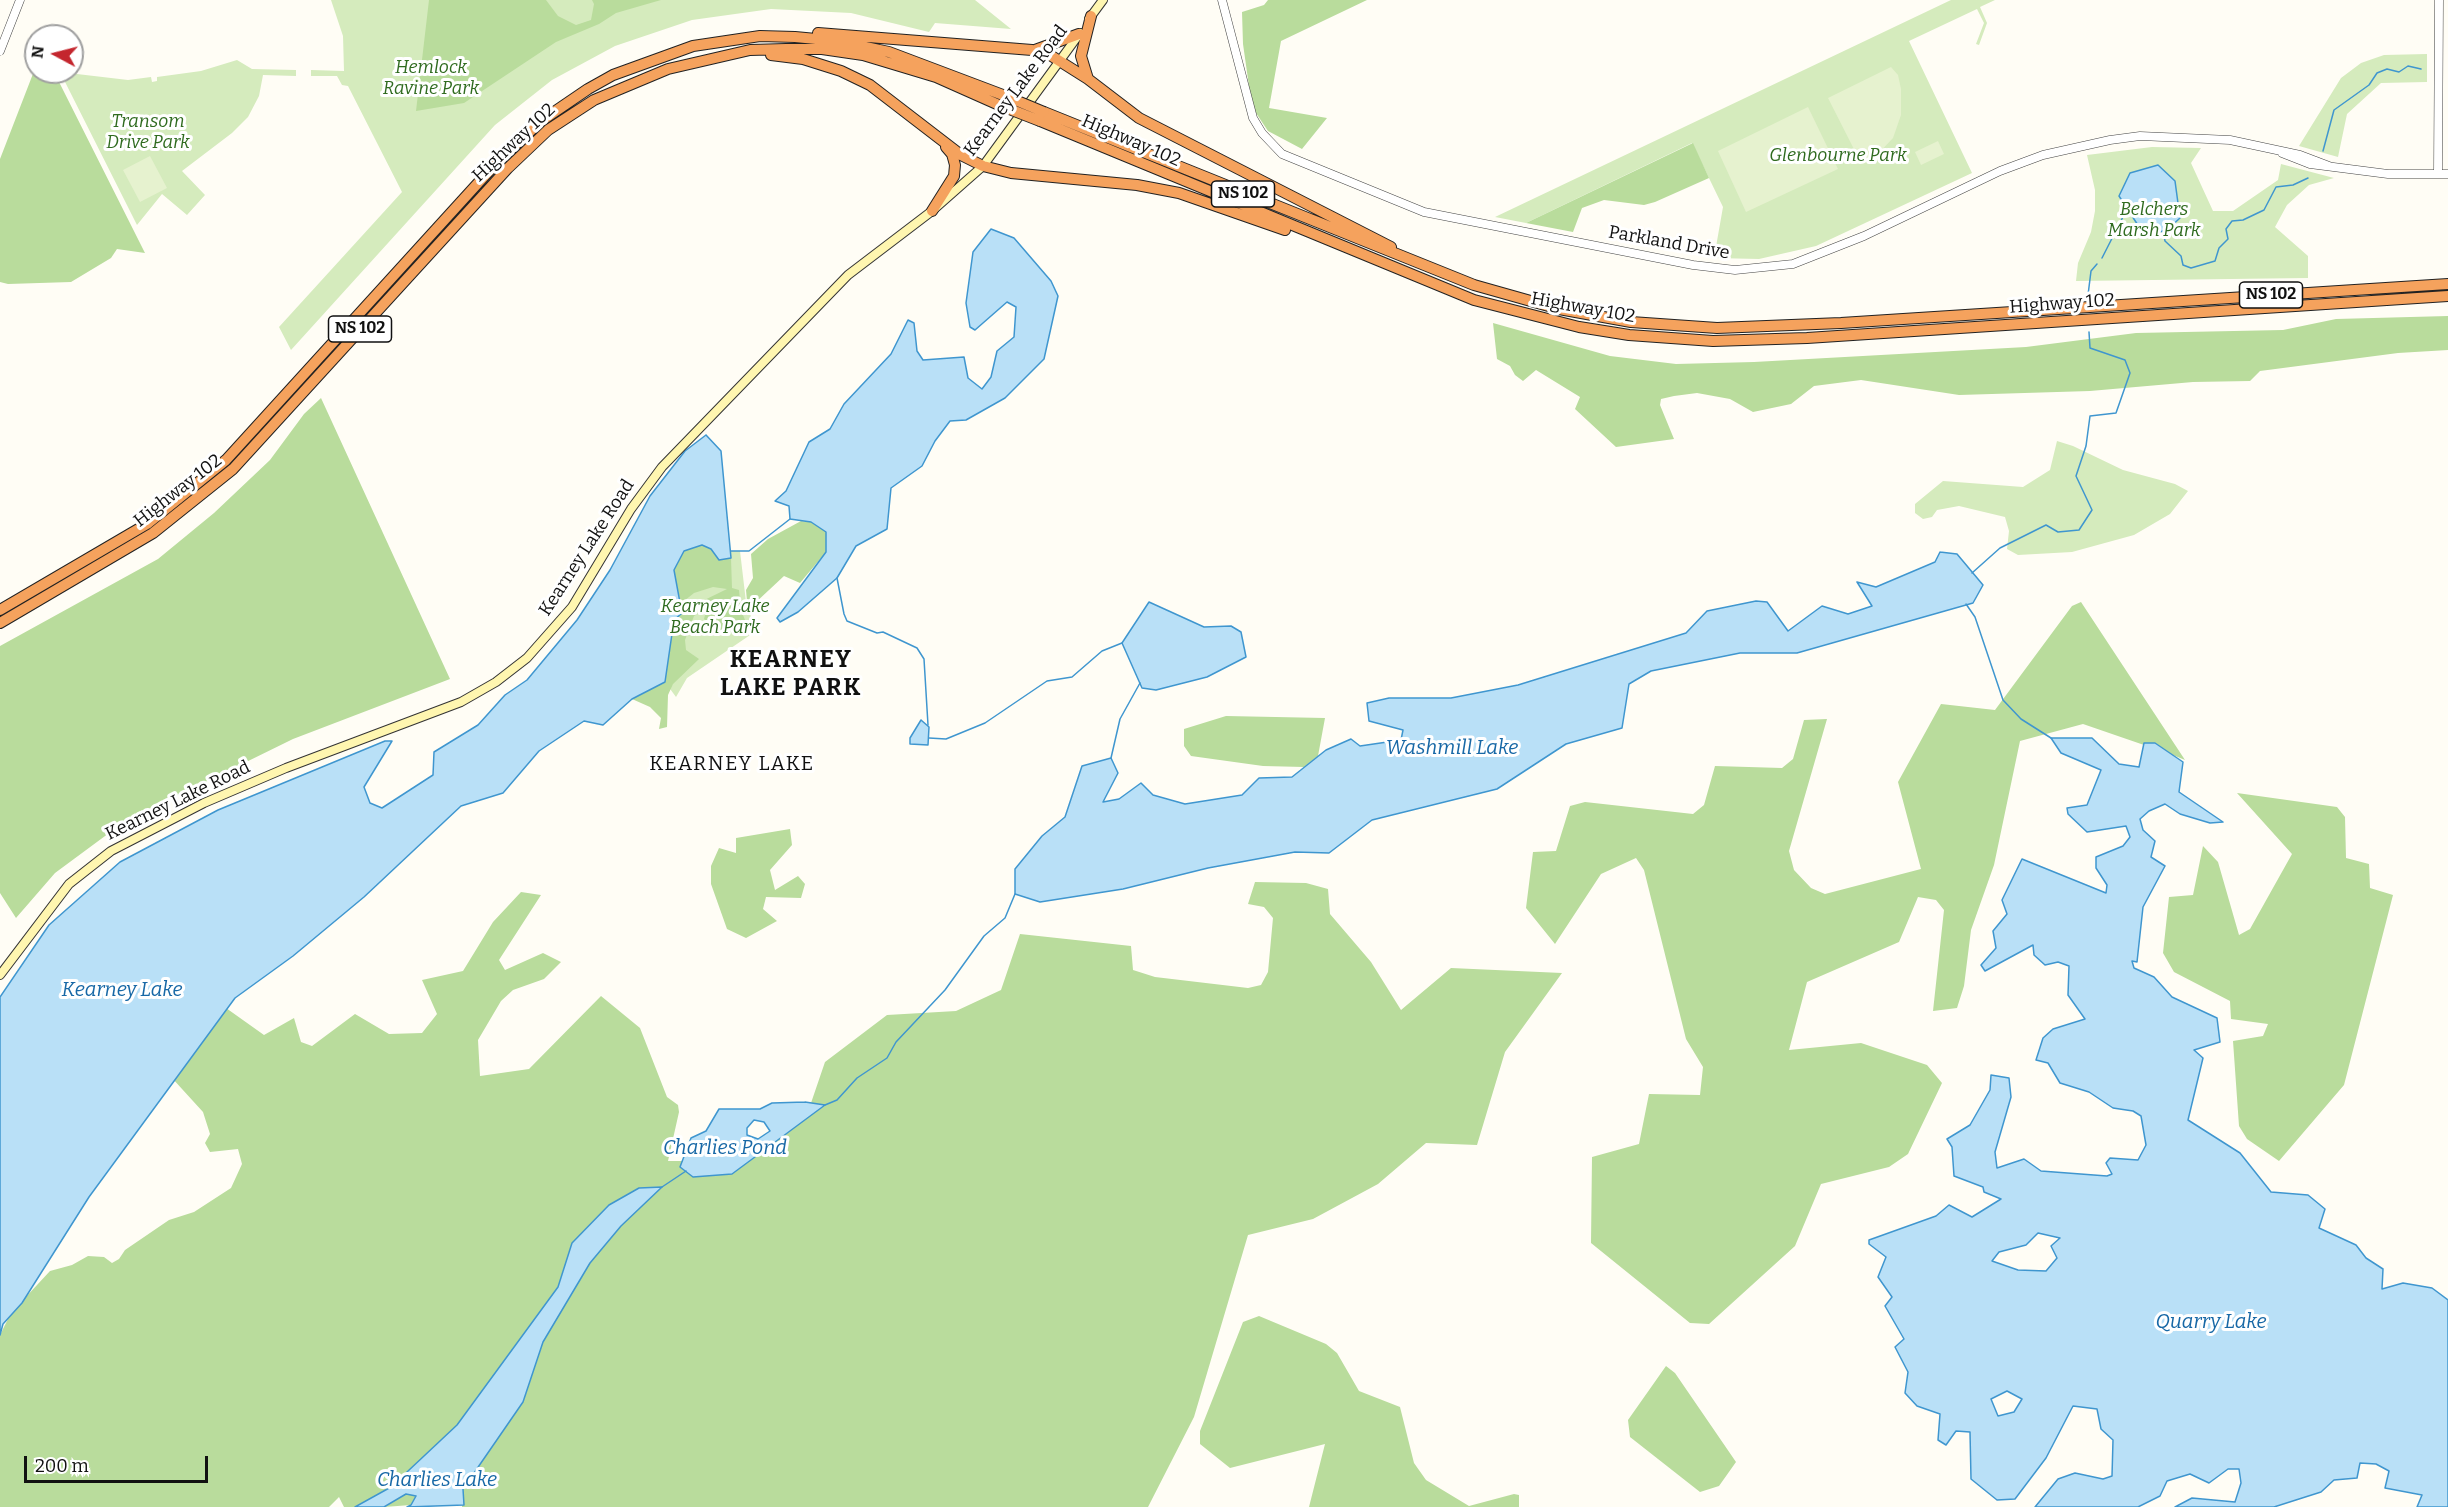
<!DOCTYPE html>
<style>
body{margin:0}
#map{position:relative;width:2448px;height:1507px;overflow:hidden;background:#fffdf5;font-family:Bitter,serif}
canvas{display:block}
.north{position:absolute;left:24px;top:24px;width:60px;height:60px;box-sizing:border-box;background:#fff;border:2px solid #a0a0a0;border-radius:50%;rotate:277deg;font-size:16px;font-weight:700;line-height:24px;text-align:center;color:#111}
.north::after{content:'';display:block;margin:auto;width:21px;height:27px;background:#c4262e;clip-path:polygon(50% 0,100% 100%,50% 72%,0 100%)}
.scale{position:absolute;left:24px;top:1456px;width:184px;height:27px;box-sizing:border-box;border:3px solid #111;border-top:0;padding-left:8px;font-size:18px;line-height:21px;white-space:nowrap;color:#111;-webkit-text-stroke:4px #fff;paint-order:stroke}
</style>
<div id="map">
<canvas width="2448" height="1507"></canvas>
<div class="north">N</div>
<div class="scale">200 m</div>
</div>
<script>
const ctx = document.querySelector('canvas').getContext('2d');
ctx.lineJoin = 'round';
function paint(path, color) { ctx.fillStyle = color; ctx.fill(path, 'evenodd'); }
const toPath = rows => new Path2D(rows.map(r => 'M' + r).join(''));
function trace(path, color, width, dash) { ctx.strokeStyle = color; ctx.lineWidth = width; ctx.lineCap = dash ? 'butt' : 'round'; ctx.setLineDash(dash || []); ctx.stroke(path); }
function label(font, color, halo, rows, align = 'center') {
  ctx.font = font + ' Bitter,serif'; ctx.lineWidth = 6; ctx.setLineDash([]); ctx.textBaseline = 'middle'; ctx.strokeStyle = halo; ctx.fillStyle = color; for (const [text, x, y, turn = 0] of rows) {
    ctx.save(); ctx.translate(x, y); ctx.rotate((+turn || 0) * Math.PI / 180); ctx.textAlign = isNaN(turn) ? turn : align; if (halo) ctx.strokeText(text, 0, 0); ctx.fillText(text, 0, 0); ctx.restore();
  }
}
paint(toPath([
 [331,0,975,0,1011,29,935,23,929,32,851,13,771,9,692,20,615,46,552,80,495,125,291,350,279,327,402,192,348,86,342,85,337,76,311,76,311,70,344,71,343,36],
 [1951,0,1995,0,1980,7,1987,23,1979,45,1976,44,1984,23,1977,9,1909,41,1972,173,1816,246,1759,259,1714,258,1723,207,1692,143,1526,223,1495,217],
 [2427,54,2427,82,2381,83,2347,114,2338,157,2299,146,2341,78,2361,63,2384,55],
 [237,60,252,69,296,70,296,76,263,75,259,96,248,117,232,133,182,171,205,195,187,215,162,194,137,225,60,72,128,80,151,77,152,82,157,81,157,77,201,71],
 [2152,147,2201,148,2191,163,2213,211,2233,211,2278,180,2281,164,2334,178,2309,185,2287,205,2275,227,2308,256,2308,278,2076,281,2078,263,2091,232,2095,211,2095,190,2087,155],
 [2057,441,2073,446,2123,470,2175,484,2188,491,2170,514,2134,535,2072,552,2018,555,2007,549,2009,531,2005,517,1959,506,1937,510,1932,517,1923,519,1915,513,1915,504,1943,481,2023,487,2050,470],
 [731,551,740,551,746,602,756,631,687,678,676,697,665,682,674,620,681,614,681,608,674,570,731,558]
]), '#d5ebbd');
paint(toPath([
 [429,0,546,0,558,16,576,25,591,20,594,4,592,0,661,0,616,13,599,24,556,42,464,103,416,111],
 [1268,0,1367,0,1281,41,1269,108,1327,118,1302,149,1268,131,1252,107,1243,44,1242,12,1264,5],
 [36,66,36,72,54,72,145,253,117,249,111,258,71,282,8,284,0,282,0,159],
 [1693,143,1709,178,1655,202,1644,205,1604,200,1582,208,1573,232,1526,223],
 [2448,316,2448,350,2398,353,2260,371,2250,381,2193,382,2090,391,1959,395,1861,380,1814,386,1791,404,1753,412,1730,399,1697,393,1674,396,1661,399,1660,405,1674,439,1616,447,1575,409,1580,397,1536,370,1523,381,1515,375,1510,366,1497,359,1493,323,1610,356,1676,364,1754,362,2026,347,2136,333,2283,330,2336,319],
 [321,398,450,679,293,739,124,822,55,873,16,918,0,893,0,646,158,559,214,513,270,460,304,414],
 [801,521,811,522,826,532,826,552,800,583,784,576,754,604,747,601,746,590,753,578,751,554,768,539],
 [702,545,711,549,719,560,731,558,732,588,739,590,741,610,747,625,736,635,729,632,722,636,704,619,705,615,701,612,694,616,685,640,686,650,699,659,673,684,668,695,667,727,659,729,661,718,650,707,632,699,665,682,674,620,690,607,727,589,713,587,694,593,684,601,680,599,674,570,684,551],
 [2081,602,2185,760,2144,743,2144,745,2083,724,2020,741,1994,865,1971,930,1964,986,1957,1008,1933,1011,1944,910,1936,900,1918,897,1899,942,1807,982,1789,1050,1861,1043,1927,1065,1942,1083,1908,1154,1889,1167,1821,1184,1795,1246,1709,1324,1690,1323,1591,1243,1592,1157,1639,1144,1649,1094,1700,1095,1703,1067,1686,1039,1644,870,1636,858,1601,874,1555,944,1526,908,1533,852,1556,851,1570,806,1585,802,1693,814,1704,805,1715,766,1782,768,1793,759,1804,720,1827,719,1789,851,1794,870,1811,888,1825,894,1921,869,1898,782,1941,704,1995,710,2072,606],
 [1226,716,1325,718,1318,756,1304,767,1263,766,1191,756,1184,746,1184,729],
 [2237,793,2337,807,2345,817,2346,858,2369,864,2370,888,2393,895,2344,1085,2279,1161,2247,1139,2239,1126,2233,1041,2263,1036,2268,1024,2231,1019,2230,1001,2174,972,2163,953,2169,897,2193,895,2203,846,2218,862,2239,935,2250,929,2292,854],
 [790,829,792,845,770,870,775,890,798,876,805,884,801,898,766,897,763,909,777,921,746,938,727,929,711,884,711,866,719,848,736,853,736,838],
 [1255,882,1306,883,1328,889,1330,914,1371,962,1401,1010,1451,968,1562,973,1505,1052,1477,1145,1426,1143,1378,1184,1313,1219,1248,1235,1194,1417,1148,1507,462,1507,463,1489,523,1402,543,1342,590,1263,621,1226,661,1187,639,1188,609,1205,573,1243,558,1287,457,1425,391,1487,366,1502,355,1507,344,1507,339,1497,329,1507,0,1507,0,1335,11,1313,50,1271,72,1265,88,1256,104,1257,112,1263,119,1259,125,1250,169,1220,194,1212,231,1188,242,1164,238,1149,210,1152,205,1143,210,1134,203,1112,172,1078,226,1008,264,1035,294,1018,301,1042,312,1046,355,1014,389,1034,422,1033,437,1014,422,980,463,971,493,922,521,892,541,895,499,960,505,970,543,953,561,962,544,979,513,990,501,1001,478,1040,480,1076,529,1069,601,996,640,1028,667,1097,678,1105,679,1112,668,1161,683,1161,681,1167,693,1177,824,1105,811,1103,825,1062,887,1015,956,1011,1001,990,1020,934,1131,946,1133,970,1155,977,1248,988,1261,985,1268,972,1273,918,1264,907,1248,904],
 [1259,1316,1326,1344,1337,1353,1359,1391,1400,1407,1414,1463,1426,1480,1469,1506,1514,1494,1519,1495,1519,1507,1309,1507,1325,1444,1230,1468,1200,1444,1200,1431,1243,1322],
 [1666,1366,1675,1373,1736,1462,1719,1486,1700,1492,1630,1437,1628,1420],
 [406,1494,416,1496,411,1505,384,1507]
]), '#b9dc9c');
paint(toPath([
 [1891,67,1898,75,1901,89,1901,115,1893,138,1876,156,1861,163,1828,98],
 [1808,107,1838,169,1746,212,1718,151],
 [1938,141,1944,154,1921,165,1915,152],
 [150,156,167,188,140,202,123,170]
]), '#e6f2cf');
const water = toPath([
 [2158,165,2175,181,2180,218,2167,230,2145,236,2119,196,2130,173,2158,165],
 [991,229,1014,238,1051,281,1058,296,1044,359,1005,398,966,420,950,421,935,441,922,466,891,488,887,529,856,546,837,578,798,612,780,622,777,618,826,552,826,532,811,522,790,519,789,506,775,501,786,491,809,442,830,429,844,404,891,354,908,320,914,323,917,351,923,360,964,357,968,378,982,389,991,377,997,351,1014,337,1016,307,1007,302,975,330,970,327,966,303,973,252,991,229],
 [706,435,721,451,731,558,719,560,711,549,702,545,684,551,674,570,681,608,681,614,674,620,665,682,632,699,603,725,584,721,539,751,503,793,461,806,364,897,293,956,235,998,89,1197,22,1303,3,1324,0,1335,0,997,49,925,120,862,218,810,385,741,392,741,364,787,370,803,382,808,433,775,434,752,478,725,505,695,527,680,577,620,610,570,650,496,685,451,706,435],
 [1940,552,1957,554,1983,585,1973,603,1797,653,1740,653,1651,671,1629,684,1622,728,1566,744,1497,789,1372,820,1329,853,1295,852,1208,868,1123,889,1040,902,1015,894,1015,869,1042,836,1065,817,1082,766,1111,758,1118,773,1103,802,1119,799,1141,783,1153,795,1185,804,1242,795,1259,778,1292,777,1326,750,1351,739,1360,746,1401,740,1403,730,1369,721,1367,703,1389,698,1451,698,1518,685,1686,633,1707,611,1756,601,1767,602,1788,631,1822,606,1848,614,1872,606,1857,582,1876,587,1935,562,1940,552],
 [1149,602,1204,627,1231,626,1241,632,1246,657,1207,677,1156,690,1142,688,1122,643,1149,602],
 [921,720,929,727,928,745,910,744,910,738,921,720],
 [2051,738,2092,738,2119,764,2139,767,2144,743,2155,743,2183,762,2179,792,2223,822,2210,823,2180,814,2165,804,2149,811,2140,819,2143,830,2155,841,2151,857,2165,866,2143,907,2137,962,2132,961,2134,968,2154,977,2172,997,2217,1018,2220,1042,2194,1050,2203,1058,2188,1120,2240,1153,2271,1192,2308,1195,2325,1209,2319,1228,2356,1245,2366,1258,2383,1269,2382,1289,2403,1283,2432,1288,2448,1300,2448,1507,2417,1507,2422,1495,2385,1488,2389,1471,2376,1464,2360,1463,2357,1478,2334,1480,2321,1492,2274,1507,2175,1507,2192,1498,2235,1502,2241,1483,2239,1469,2228,1469,2209,1483,2190,1474,2167,1481,2160,1496,2138,1507,2035,1507,2058,1479,2075,1473,2103,1479,2112,1476,2113,1440,2101,1429,2097,1409,2073,1406,2046,1458,2015,1499,1997,1500,1971,1479,1970,1432,1956,1431,1946,1445,1938,1440,1940,1414,1917,1406,1905,1393,1908,1372,1895,1347,1904,1339,1885,1306,1892,1297,1878,1277,1886,1257,1869,1244,1869,1240,1936,1216,1949,1205,1972,1217,2001,1199,1984,1192,1983,1187,1954,1176,1952,1147,1947,1139,1970,1125,1990,1090,1991,1075,2009,1078,2011,1097,1995,1152,1997,1168,2024,1159,2041,1171,2107,1176,2112,1174,2106,1163,2110,1158,2138,1160,2146,1145,2141,1116,2133,1111,2113,1108,2089,1092,2060,1083,2048,1063,2036,1060,2043,1038,2053,1029,2085,1019,2068,995,2069,966,2058,962,2045,965,2034,955,2033,945,1985,971,1981,965,1996,948,1993,931,2007,914,2002,900,2022,859,2106,893,2107,885,2096,868,2096,857,2123,846,2130,837,2126,826,2087,832,2068,814,2067,808,2087,805,2101,770,2061,753,2051,738],
 [2038,1233,2060,1238,2051,1246,2057,1258,2046,1271,2018,1270,1992,1261,1999,1252,2026,1245,2038,1233],
 [2007,1391,2022,1399,2014,1412,1998,1416,1991,1399,2007,1391],
 [805,1102,825,1105,732,1174,693,1177,680,1167,691,1138,706,1131,719,1109,760,1109,772,1103,805,1102],
 [754,1120,764,1122,770,1131,758,1139,747,1135,747,1128,754,1120],
 [662,1187,621,1226,590,1263,543,1342,523,1402,463,1489,464,1505,407,1507,411,1505,416,1496,406,1494,384,1507,355,1507,391,1487,457,1425,558,1287,572,1243,609,1205,639,1188,662,1187]
]);
paint(water, '#b9e0f7');
trace(water, '#3f96cf', 1.5);
trace(toPath([
 [2323,151,2334,110,2369,85,2377,73,2387,69,2399,72,2408,66,2421,69],
 [2163,231,2165,241,2181,256,2183,265,2191,268,2215,261,2219,248,2228,239,2226,229,2232,221,2243,220,2264,210,2276,187,2293,185,2308,178],
 [2102,258,2128,207],
 [2088,295,2091,271,2097,264],
 [731,551,749,551,790,519],
 [1972,573,2000,548,2046,525,2058,532,2079,530,2092,510,2076,476,2086,446,2090,416,2116,413,2130,373,2125,360,2090,348,2089,332],
 [837,578,844,614,847,621,877,633,883,632,917,648,924,659,928,725],
 [1966,604,1975,617,2003,700,2021,719,2051,738],
 [929,738,946,739,985,723,1047,681,1072,677,1102,651,1122,643],
 [1111,758,1120,719,1140,683],
 [825,1105,837,1100,857,1078,887,1058,896,1042,945,990,984,936,1005,918,1015,894],
 [662,1187,686,1171]
]), '#3f96cf', 1.5);
const tertiary = toPath([
 [1222,0,1253,118,1262,133,1282,154,1424,212,1693,265,1735,270,1793,264,1864,236,2000,171,2043,155,2110,140,2140,136,2230,140,2300,155,2329,166],
 [0,51,20,0],
 [2282,153,2310,164,2388,174,2448,174],
 [2438,174,2439,0]
]);
const secondary = toPath([
 [1089,19,1103,0],
 [0,975,69,884,111,851,204,803,286,768,461,702,496,682,527,658,572,607,631,509,662,467,848,275,932,211,983,166,1080,33]
]);
const motorway = toPath([
 [818,33,1032,50,1050,55,1088,79,1139,118,1391,247],
 [1035,50,1079,34],
 [771,55,803,59,841,71,870,85,961,155,983,166,1011,173,1137,185,1179,193,1285,230],
 [1088,79,1081,56,1091,16],
 [1044,112,1474,285,1559,309,1631,322,1717,328,1841,323,2448,284],
 [1040,121,1474,300,1579,327,1629,335,1713,341,1807,338,2448,296],
 [932,211,954,176,955,165,952,154,946,147],
 [0,610,147,524,226,460,499,160,541,121,588,89,613,75,693,46,760,36,795,37,837,41,889,52,1003,95],
 [0,623,153,533,233,469,508,168,548,130,594,100,668,69,750,50,786,49,822,49,863,55,936,77,999,105]
]);
trace(tertiary, '#444', 9);
trace(secondary, '#333', 10);
trace(motorway, '#222', 12);
trace(tertiary, '#fff', 8);
trace(secondary, '#fff6b0', 8);
trace(motorway, '#f5a25d', 10);
const motorwayBridge = toPath([
 [1003,95,1044,112],
 [999,105,1040,121]
]);
trace(motorwayBridge, '#222', 12, []);
trace(motorwayBridge, '#f5a25d', 10);
for (const [x, y, w] of [
 [1243,194,63],
 [2271,295,63],
 [360,329,63]
]) { const box = new Path2D(); box.roundRect(x - w / 2, y - 13, w, 26, 4.5); ctx.fillStyle = '#fff'; ctx.fill(box); trace(box, '#111', 1.5); }
label('bold 16px', '#111', null, [
 ["NS 102",1243,194],
 ["NS 102",2271,295],
 ["NS 102",360,329]
]);
label('italic 18px', '#2f6b1f', '#fff', [
 ["Hemlock",431,68],
 ["Ravine Park",431,89],
 ["Transom",148,122],
 ["Drive Park",148,143],
 ["Glenbourne Park",1838,156],
 ["Belchers",2154,210],
 ["Marsh Park",2154,231],
 ["Kearney Lake",715,607],
 ["Beach Park",715,628]
]);
label('18px', '#111', '#fff', [
 ["Kearney Lake Road",1016,91,-53],
 ["Highway 102",1131,141,23],
 ["Highway 102",514,143,-43],
 ["Parkland Drive",1669,243,10],
 ["Highway 102",2062,304,-4],
 ["Highway 102",1583,308,10],
 ["Highway 102",178,491,-38],
 ["Kearney Lake Road",587,548,-57],
 ["Kearney Lake Road",178,801,-26]
]);
label('italic 20px', '#1768a6', '#fff', [
 ["Washmill Lake",1452,748],
 ["Kearney Lake",122,990],
 ["Charlies Pond",725,1148],
 ["Quarry Lake",2211,1322],
 ["Charlies Lake",437,1480]
]);
ctx.letterSpacing = '1.5px';
label('20px', '#111', '#fff', [
 ["KEARNEY LAKE",732,764]
]);
ctx.letterSpacing = '0px';
ctx.letterSpacing = '1.5px';
label('bold 24px', '#111', '#fff', [
 ["KEARNEY",791,660],
 ["LAKE PARK",791,688]
]);
ctx.letterSpacing = '0px';
</script>
